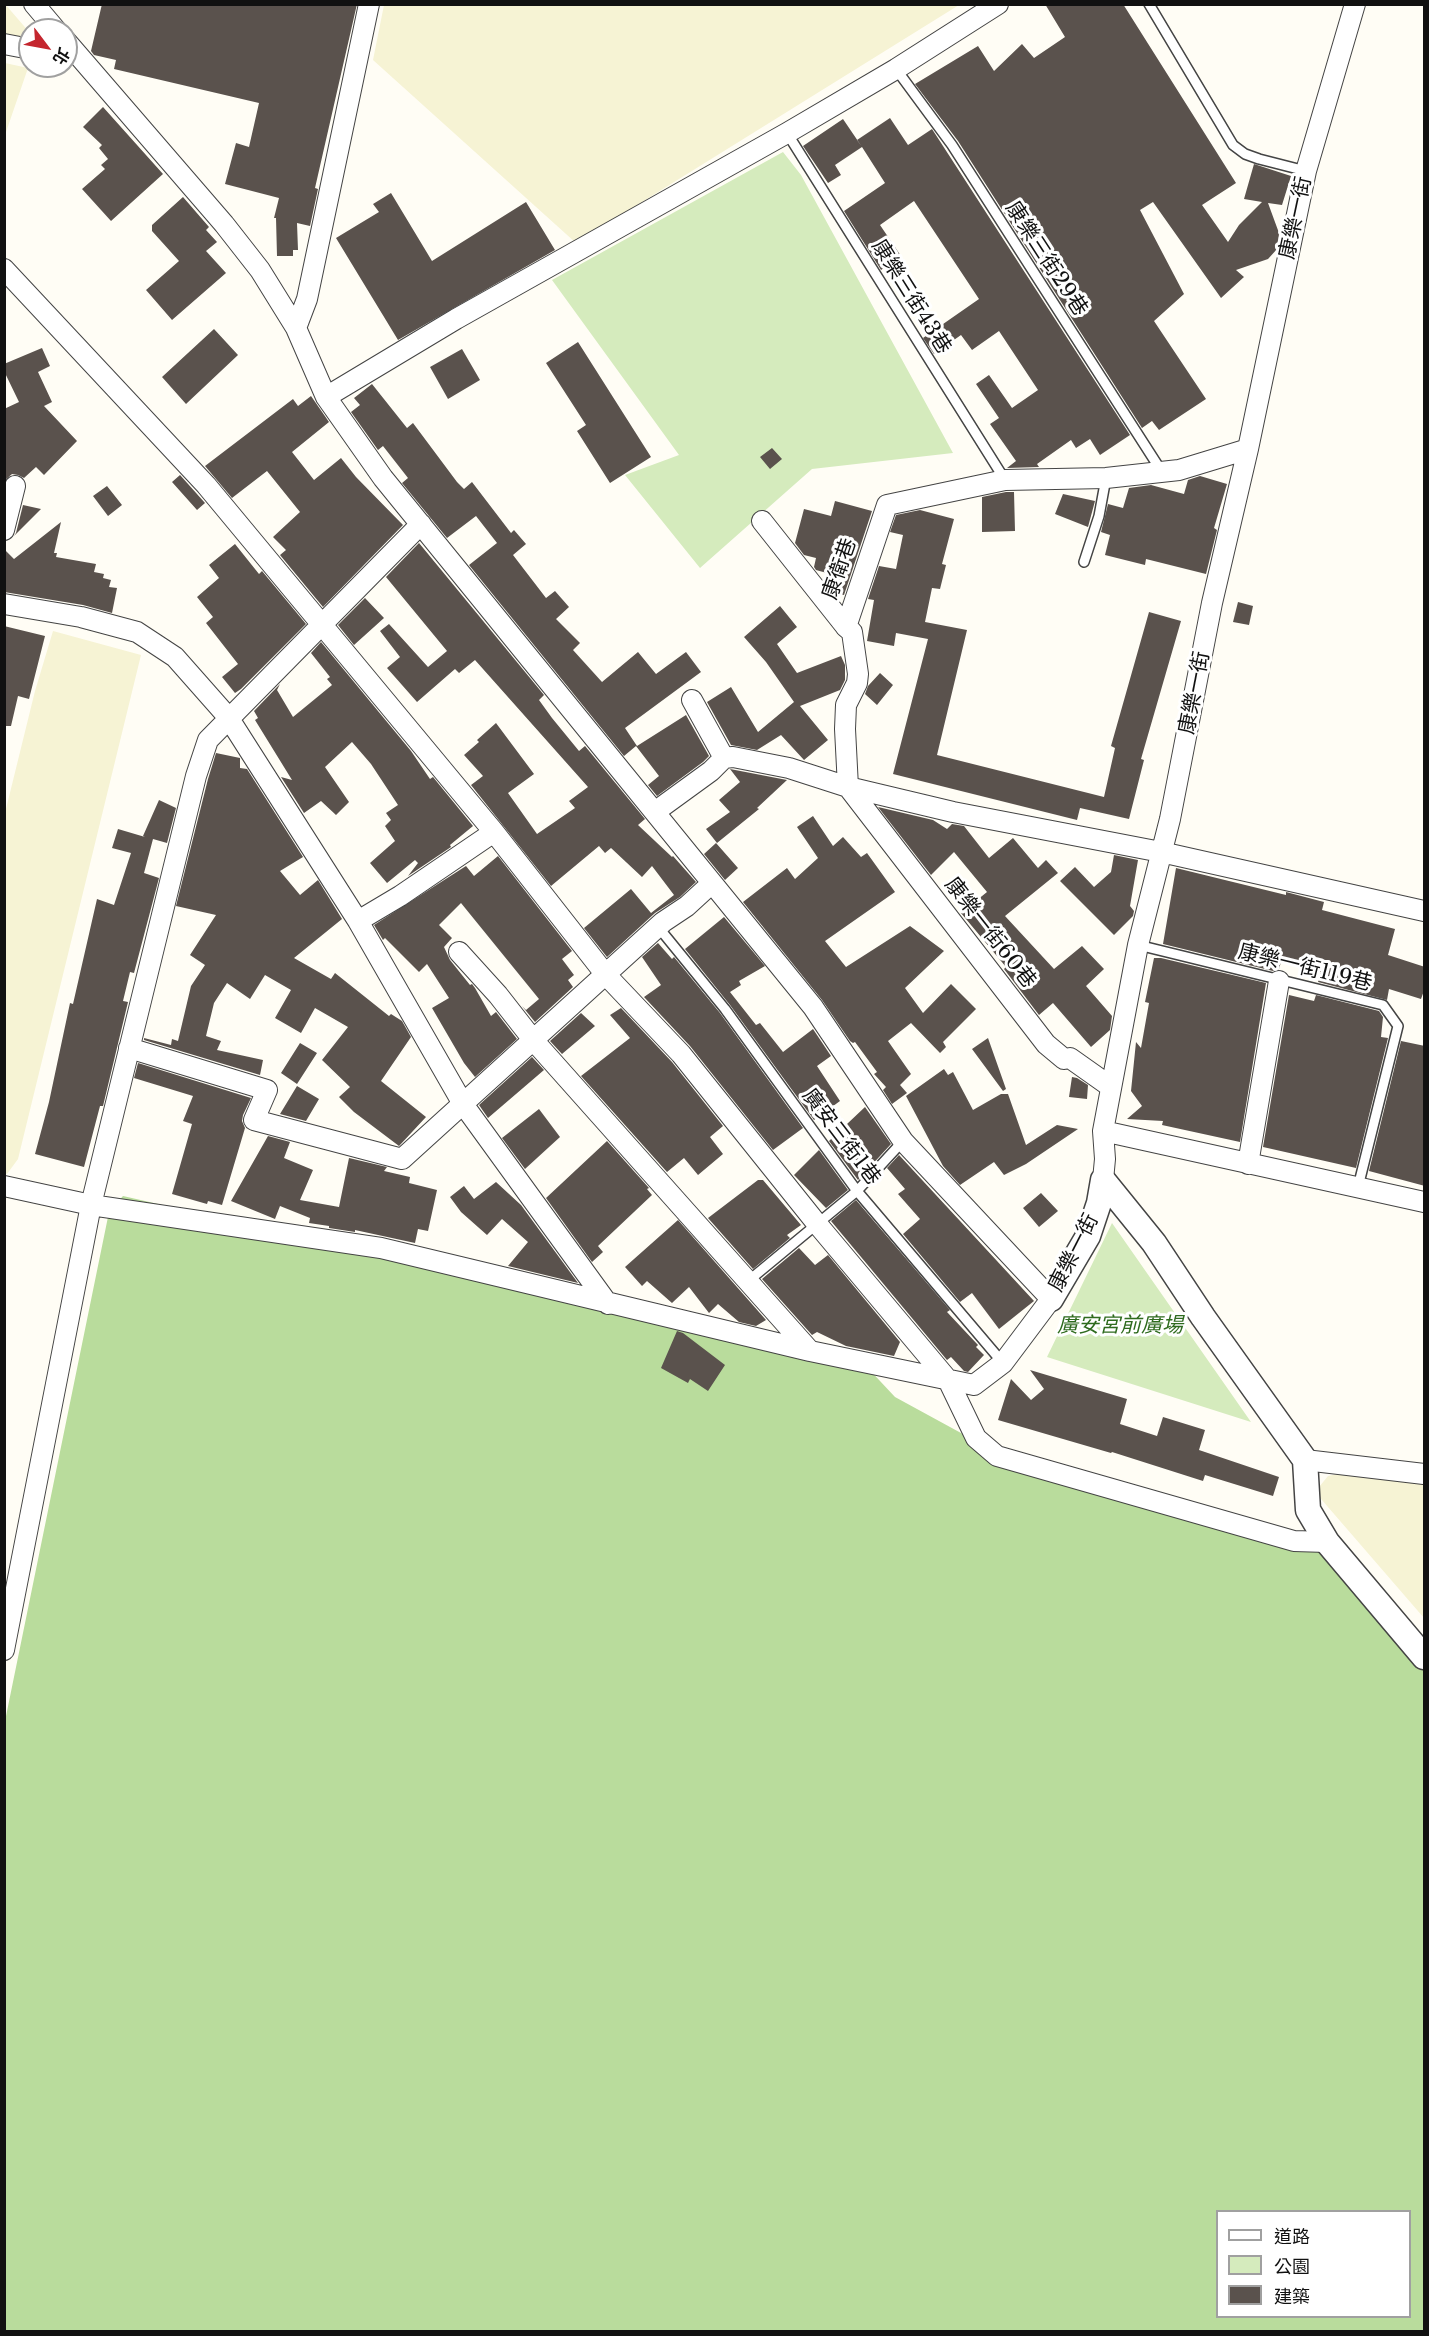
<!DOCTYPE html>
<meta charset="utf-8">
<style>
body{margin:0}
#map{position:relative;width:1429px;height:2336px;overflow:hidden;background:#fffdf5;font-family:"Libre Baskerville","Noto Sans TC",serif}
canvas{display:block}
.frame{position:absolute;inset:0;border:6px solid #111;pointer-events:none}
.legend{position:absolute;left:1216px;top:2210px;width:195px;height:108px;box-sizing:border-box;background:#fff;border:2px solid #a0a0a0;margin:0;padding:8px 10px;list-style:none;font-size:18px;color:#111}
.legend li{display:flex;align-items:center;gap:12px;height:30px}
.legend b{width:30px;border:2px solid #a0a0a0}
.north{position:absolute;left:18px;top:18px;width:60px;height:60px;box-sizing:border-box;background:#fff;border:2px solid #a0a0a0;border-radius:50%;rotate:122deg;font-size:16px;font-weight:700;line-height:24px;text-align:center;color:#111}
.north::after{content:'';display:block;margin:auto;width:21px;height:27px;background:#c4262e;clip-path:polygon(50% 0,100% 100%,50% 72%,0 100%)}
</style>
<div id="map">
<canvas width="1429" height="2336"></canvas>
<div class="frame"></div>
<ul class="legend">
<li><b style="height:8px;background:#fff"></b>道路</li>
<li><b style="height:16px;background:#d5ebbd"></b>公園</li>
<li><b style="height:16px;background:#5a524d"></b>建築</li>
</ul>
<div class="north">北</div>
</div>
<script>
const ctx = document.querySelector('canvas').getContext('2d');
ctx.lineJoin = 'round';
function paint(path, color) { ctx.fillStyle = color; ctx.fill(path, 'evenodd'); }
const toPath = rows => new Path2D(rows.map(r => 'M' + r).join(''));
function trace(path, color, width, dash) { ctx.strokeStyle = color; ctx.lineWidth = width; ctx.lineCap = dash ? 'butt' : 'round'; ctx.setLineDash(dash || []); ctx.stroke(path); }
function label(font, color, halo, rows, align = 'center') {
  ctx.font = font + ' "Libre Baskerville","Noto Sans TC",serif'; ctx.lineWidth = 6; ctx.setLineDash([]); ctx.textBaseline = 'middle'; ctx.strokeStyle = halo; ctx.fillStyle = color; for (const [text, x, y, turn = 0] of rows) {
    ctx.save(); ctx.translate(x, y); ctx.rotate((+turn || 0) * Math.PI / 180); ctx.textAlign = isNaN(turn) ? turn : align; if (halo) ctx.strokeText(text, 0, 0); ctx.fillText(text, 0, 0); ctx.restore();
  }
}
paint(toPath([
 [5,4,30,33,30,49,5,48],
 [384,5,959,5,576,243,373,60],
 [5,63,28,68,5,135,4,63],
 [53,631,141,655,18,1159,7,1174,4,1173,5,813,35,691],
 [1357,1470,1424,1484,1424,1618,1315,1492,1328,1476]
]), '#f6f3d4');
paint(toPath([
 [783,152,801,175,953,453,812,469,700,568,625,475,679,455,552,280],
 [1112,1223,1251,1422,1047,1357]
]), '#d5ebbd');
paint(toPath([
 [123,1196,865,1365,895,1397,994,1451,1321,1539,1424,1646,1424,2331,5,2332,5,1721,109,1212],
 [1218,2212,1410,2212,1410,2316,1218,2316]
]), '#b9dc9c');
paint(toPath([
 [102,4,357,4,315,188,318,189,310,226,297,223,298,250,293,250,293,256,277,256,276,218,274,218,279,198,225,184,236,143,249,147,259,103,114,69,116,60,94,55,91,51],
 [1045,4,1123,4,1236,183,1202,205,1228,242,1239,225,1262,202,1244,199,1254,164,1291,176,1282,205,1268,203,1279,233,1278,248,1268,259,1236,270,1244,277,1221,298,1153,202,1140,210,1184,294,1154,321,1206,399,1159,430,1152,421,1142,428,958,141,915,84,978,46,994,71,1022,44,1034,58,1065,37],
 [103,107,163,174,111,221,82,189,105,169,101,165,108,159,99,148,102,145,83,127],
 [890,118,908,145,932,129,1130,435,1100,455,1090,439,1076,448,1071,440,1037,464,1039,467,1007,468,1016,461,990,424,999,418,976,384,989,375,1012,408,1038,390,999,331,972,350,961,335,934,354,923,338,979,299,914,201,880,225,901,256,881,270,844,211,885,183,862,147,835,165,841,175,828,183,803,146,843,119,862,147,857,140],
 [391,193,432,261,526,202,555,250,398,340,336,238,379,212,373,204],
 [183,197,209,227,206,230,217,242,206,251,226,273,172,320,146,290,179,261,152,231,152,225],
 [214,329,238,355,186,404,162,377],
 [578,342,651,457,610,483,577,431,586,425,546,363],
 [42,348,50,366,38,372,52,402,44,406,77,441,44,475,36,467,24,478,18,475,12,474,4,481,4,409,19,402,4,371,4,364],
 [462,349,480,380,448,399,430,367],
 [372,384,407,428,413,423,457,482,464,489,472,482,511,533,514,530,526,544,513,555,546,598,555,591,569,607,556,619,580,643,573,650,602,682,638,652,656,674,686,652,701,672,625,728,637,746,686,715,709,756,703,762,657,796,648,785,659,776,636,746,624,756,469,565,497,543,476,516,447,538,402,483,408,478,383,446,378,450,351,412,360,405,354,398],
 [311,396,329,422,292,452,314,480,341,458,356,477,403,525,323,607,280,555,286,550,273,537,300,512,267,471,232,498,205,466,293,399,298,406],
 [772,448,782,459,770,469,760,457],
 [180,475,205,503,197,510,172,482],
 [1200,476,1227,484,1214,528,1217,530,1206,574,1146,559,1145,565,1105,555,1110,535,1101,532,1108,504,1123,508,1129,488,1151,485,1184,494,1188,480],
 [107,486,122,505,108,516,93,496],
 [1006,492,1014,492,1015,531,982,532,982,497],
 [1063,494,1095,501,1088,527,1055,514],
 [835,501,872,511,844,595,834,593,831,589,834,575,816,570,814,567,816,558,804,555,795,543,804,509,831,516],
 [23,505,41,509,14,536,16,533],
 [920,510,954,519,942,564,946,565,940,589,932,588,925,622,967,630,937,755,1104,797,1115,748,1111,746,1149,612,1181,621,1141,759,1144,760,1129,819,1080,808,1077,820,893,774,928,639,896,633,894,646,867,641,874,600,868,599,879,566,896,569,903,535,890,532,896,515],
 [61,522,54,553,57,553,56,557,96,564,94,572,104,574,103,578,111,580,109,587,117,588,112,613,83,605,4,592,4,549,14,559],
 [419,543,544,695,539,700,552,718,579,751,585,746,645,819,638,825,672,857,673,856,696,882,680,897,655,913,607,957,584,928,631,889,651,913,674,895,652,866,642,877,611,848,605,853,599,846,551,886,471,785,483,776,464,755,479,742,477,740,496,723,534,774,508,793,537,834,575,808,569,801,588,787,475,660,459,673,455,669,417,702,387,668,400,657,380,631,389,624,428,667,447,651,386,577],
 [235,544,259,574,262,571,306,624,241,689,235,693,222,677,238,664,206,623,213,617,197,597,219,578,209,565],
 [365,598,384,618,354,645,338,625],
 [1238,602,1253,606,1249,625,1233,622],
 [780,606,797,627,777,644,797,673,841,656,845,665,845,680,840,690,800,706,828,740,804,760,781,735,757,750,731,745,707,702,731,687,758,732,794,702,766,662,744,637],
 [4,626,45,636,29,699,18,696,11,726,4,726],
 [321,642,411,751,430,779,433,777,473,826,450,845,451,847,408,876,418,863,415,860,387,883,370,863,395,841,385,826,391,820,386,813,398,805,371,764,352,742,325,767,349,802,336,815,321,801,304,813,281,777,292,780,255,720,258,718,254,711,280,684,277,690,293,717,332,685,327,679,330,677,311,653],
 [880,673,893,685,877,705,865,694,868,686],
 [216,753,240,758,240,768,247,769,303,857,280,871,300,895,318,880,342,919,294,958,331,979,335,973,389,1016,391,1014,402,1021,411,1037,381,1081,426,1117,399,1146,354,1112,339,1097,350,1087,322,1060,348,1027,315,1008,301,1033,275,1018,291,990,265,975,250,999,227,983,214,1003,206,1036,221,1041,217,1050,263,1060,260,1075,144,1040,144,1038,171,1045,172,1039,178,1041,191,986,205,965,190,955,216,915,176,906,208,779],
 [730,769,787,780,757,808,759,809,717,843,706,829,730,812,719,800,740,782],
 [159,800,176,808,167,843,153,839,144,873,159,878,134,973,130,972,123,1001,128,1002,103,1106,100,1106,84,1167,35,1154,49,1102,70,1003,73,1004,97,899,114,905,131,853,112,848,118,829,145,837,143,836],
 [878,807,933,820,947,829,952,824,964,826,989,858,1013,838,1038,868,1046,860,1058,873,1005,916,1054,969,1082,946,1104,969,1086,986,1112,1016,1110,1030,1091,1047,1053,1003,1039,1015,1004,969,1006,967,961,913,987,892,954,852,931,875],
 [813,816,833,846,843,837,861,857,867,853,895,892,825,941,846,967,910,926,944,951,905,988,923,1013,951,984,976,1009,943,1042,946,1047,940,1053,911,1023,888,1041,911,1074,900,1085,907,1093,892,1104,883,1090,886,1087,874,1074,877,1072,855,1042,853,1043,850,1041,822,1000,743,902,787,868,795,879,818,858,797,827],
 [716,843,738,868,725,880,704,854],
 [1114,855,1138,860,1130,906,1134,911,1133,916,1114,935,1060,881,1075,867,1094,887,1111,872],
 [498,856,572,951,562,959,574,975,568,980,573,987,535,1022,522,1006,526,1010,539,999,461,903,439,925,452,938,444,947,450,960,470,985,472,984,475,988,491,1016,496,1012,517,1039,475,1077,464,1063,432,1008,449,998,427,964,419,972,385,938,383,940,374,925,466,866,474,876],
 [1176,868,1286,895,1286,892,1324,902,1322,910,1395,929,1388,955,1425,967,1425,988,1421,999,1389,989,1387,1000,1318,982,1321,972,1286,963,1281,962,1279,969,1273,971,1163,944],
 [724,917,765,966,739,981,741,985,730,992,756,1025,760,1023,783,1052,813,1029,831,1056,817,1066,840,1101,814,1120,730,1005,685,949],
 [658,943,672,959,674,957,720,1013,803,1128,773,1150,690,1046,644,997,661,985,642,957],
 [1154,958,1161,958,1266,983,1240,1142,1162,1125,1163,1121,1127,1119,1142,1106,1131,1091,1136,1042,1141,1048,1149,1003,1145,1002],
 [1289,995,1314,1001,1316,995,1379,1011,1383,1017,1381,1037,1388,1038,1356,1168,1263,1147],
 [621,1008,672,1062,723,1126,710,1137,723,1154,698,1175,684,1158,667,1172,581,1076,630,1038,610,1015],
 [581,1013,595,1026,562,1054,550,1041],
 [988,1038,1006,1089,1003,1091,972,1049],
 [1401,1041,1425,1046,1425,1186,1369,1171],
 [300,1043,317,1053,297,1084,281,1073],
 [532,1057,544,1070,488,1118,479,1105],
 [138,1063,251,1098,243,1115,242,1121,245,1128,222,1205,208,1201,207,1204,172,1194,192,1124,183,1121,193,1096,134,1078],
 [944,1069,948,1075,953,1072,973,1110,1001,1094,1008,1094,1026,1145,1057,1125,1078,1129,1026,1164,1004,1175,994,1162,960,1185,943,1166,906,1096],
 [1072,1077,1077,1078,1088,1085,1087,1099,1069,1097],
 [297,1086,319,1099,306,1121,280,1114],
 [865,1107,891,1144,858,1180,829,1141],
 [539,1109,560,1137,525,1169,502,1138],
 [268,1136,290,1142,284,1158,313,1170,300,1200,339,1207,349,1158,387,1167,384,1171,410,1177,409,1183,437,1190,428,1231,418,1229,415,1243,355,1230,355,1232,329,1228,329,1226,309,1223,310,1218,280,1206,275,1219,231,1201],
 [607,1141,649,1188,647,1189,652,1195,598,1246,603,1252,592,1262,546,1198],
 [819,1150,848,1190,826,1208,794,1175],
 [899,1155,1034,1301,999,1329,972,1293,960,1302,903,1234,920,1219,898,1194,905,1189,887,1168],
 [758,1180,763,1180,801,1225,787,1235,790,1238,753,1269,708,1218],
 [496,1182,521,1205,578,1283,508,1266,528,1242,502,1219,487,1235,461,1212,450,1197,464,1186,474,1199],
 [1041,1193,1058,1211,1039,1227,1023,1208],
 [856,1200,950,1310,947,1312,978,1345,976,1347,984,1355,968,1372,964,1371,951,1357,947,1360,831,1221],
 [678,1220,766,1320,756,1326,739,1322,718,1304,709,1313,689,1287,672,1303,647,1281,642,1286,625,1267],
 [799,1248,815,1265,828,1255,900,1342,894,1356,846,1346,817,1332,812,1335,762,1279],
 [677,1331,683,1333,725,1365,708,1391,690,1379,688,1383,661,1368],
 [1030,1370,1127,1399,1120,1424,1157,1436,1163,1417,1205,1430,1199,1450,1279,1477,1273,1496,1205,1475,1203,1481,1112,1452,1111,1453,998,1420,1011,1379,1031,1400,1044,1389]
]), '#5a524d');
const service = toPath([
 [1149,4,1233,145,1245,154,1259,159,1306,171],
 [896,69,952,145,1162,472],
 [787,133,1005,480],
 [1084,562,1099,516,1106,478],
 [659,928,725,1009,857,1191,1003,1363],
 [1138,945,1383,1005,1398,1026,1358,1187],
 [747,1282,857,1191,903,1141]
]);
const minor = toPath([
 [34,4,56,30],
 [4,44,30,49],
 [4,269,206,485,494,832,606,975,681,1054,818,1225,948,1380,976,1438,997,1456,1294,1541,1327,1542],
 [296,328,307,299,369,4],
 [326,397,456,319,787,133,896,69,998,4],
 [762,521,846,627],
 [4,530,15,486],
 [4,604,81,617,137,632,175,657,228,717,358,921,463,1104,608,1304],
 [692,700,724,758],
 [848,787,845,729,846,705,857,683,858,674,852,632,846,627,887,505,1005,480,1106,478,1179,470,1248,449],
 [848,787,1046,1044,1064,1059,1070,1058,1111,1087],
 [656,811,711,771,724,758,733,757,789,768,848,787,953,812,1161,852,1424,911],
 [358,921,400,896,494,832],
 [459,952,498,995,534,1041,810,1351],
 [129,1048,267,1090,254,1120,402,1159,663,922,687,906,711,884],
 [1103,1131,1424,1202],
 [1248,1164,1279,981],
 [1103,1180,1105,1159,1103,1131,1138,945,1170,819,1212,603,1248,449,1306,171,1355,4],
 [4,1186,91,1205,381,1248,810,1351,974,1385,1003,1363,1051,1299,903,1141,813,1007,383,478,326,397,296,328,260,270,224,224,66,41],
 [1305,1460,1424,1474],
 [4,1650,91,1205,196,776,208,740,421,524]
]);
const tertiary = toPath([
 [1103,1180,1154,1243,1203,1317,1305,1460,1308,1510,1327,1542,1424,1657],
 [1051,1299,1088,1236,1099,1203,1103,1180]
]);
trace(service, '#444', 12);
trace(minor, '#444', 22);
trace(tertiary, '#444', 27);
trace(service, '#fff', 9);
trace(minor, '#fff', 20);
trace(tertiary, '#fff', 24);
label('21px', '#111', '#fff', [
 ["康樂一街",1296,218,-78],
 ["康樂三街29巷",1046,259,57],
 ["康樂三街43巷",911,297,58],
 ["康衛巷",840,569,-71],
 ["康樂一街",1195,693,-79],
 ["康樂一街60巷",990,933,52],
 ["康樂一街119巷",1305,968,14],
 ["廣安三街1巷",841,1137,53],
 ["康樂一街",1074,1253,-63]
]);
label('italic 21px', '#2f6b1f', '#fff', [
 ["廣安宮前廣場",1120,1326]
]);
</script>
